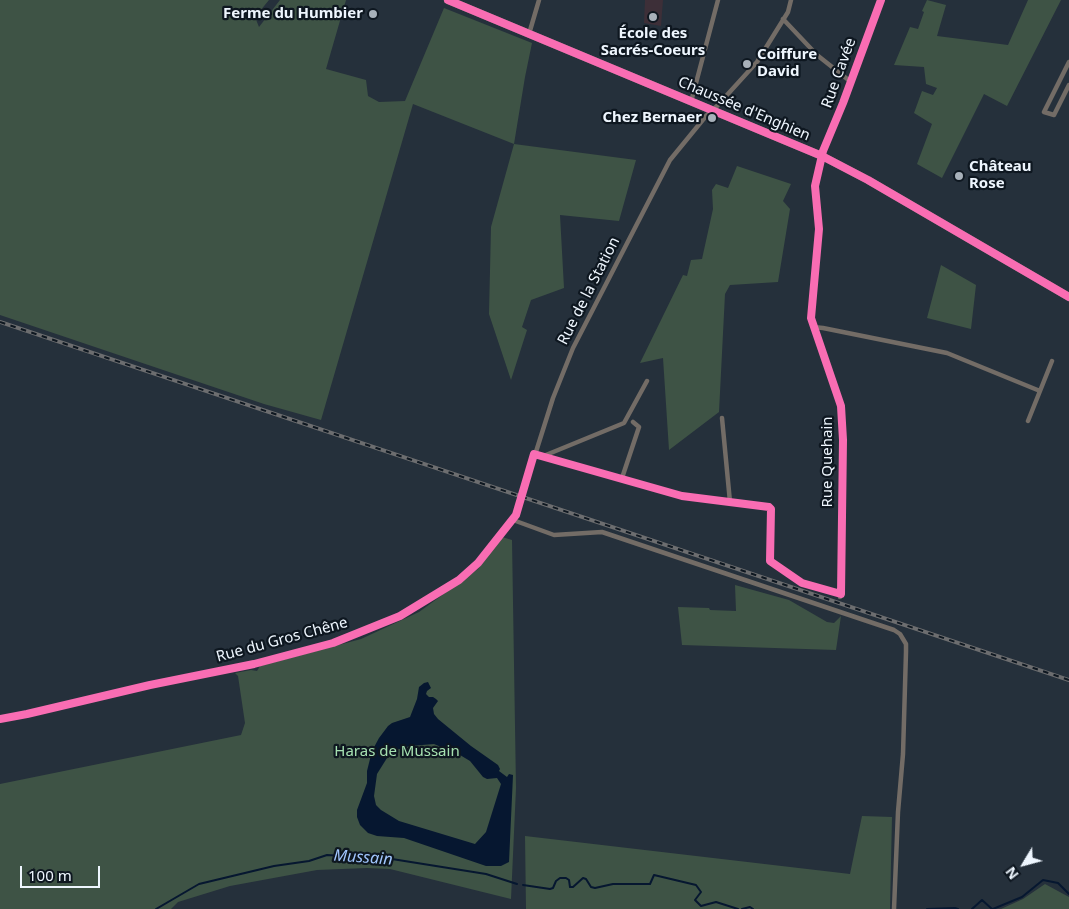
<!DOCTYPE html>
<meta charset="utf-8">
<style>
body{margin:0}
#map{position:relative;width:1069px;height:909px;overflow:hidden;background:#25303b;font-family:"Noto Sans",sans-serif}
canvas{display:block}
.north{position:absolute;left:999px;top:839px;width:50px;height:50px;-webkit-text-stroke:4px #0e1720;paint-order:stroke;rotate:233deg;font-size:14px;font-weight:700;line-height:20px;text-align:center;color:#eef6fe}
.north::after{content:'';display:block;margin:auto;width:18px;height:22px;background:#eef6fe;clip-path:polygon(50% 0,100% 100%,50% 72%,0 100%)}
.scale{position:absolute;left:20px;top:866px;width:80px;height:22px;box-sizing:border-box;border:2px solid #eef6fe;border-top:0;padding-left:6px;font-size:15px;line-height:18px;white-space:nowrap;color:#eef6fe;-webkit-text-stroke:4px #0e1720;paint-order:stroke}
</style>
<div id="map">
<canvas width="1069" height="909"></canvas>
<div class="north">N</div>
<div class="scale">100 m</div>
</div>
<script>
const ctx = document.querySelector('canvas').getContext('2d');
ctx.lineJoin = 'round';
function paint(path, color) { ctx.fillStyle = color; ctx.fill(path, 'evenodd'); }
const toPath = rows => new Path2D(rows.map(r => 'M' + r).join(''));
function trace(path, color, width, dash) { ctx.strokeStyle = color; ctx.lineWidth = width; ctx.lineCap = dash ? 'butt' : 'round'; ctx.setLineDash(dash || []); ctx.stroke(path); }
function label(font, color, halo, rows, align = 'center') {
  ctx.font = font + ' "Noto Sans",sans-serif'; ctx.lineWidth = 4.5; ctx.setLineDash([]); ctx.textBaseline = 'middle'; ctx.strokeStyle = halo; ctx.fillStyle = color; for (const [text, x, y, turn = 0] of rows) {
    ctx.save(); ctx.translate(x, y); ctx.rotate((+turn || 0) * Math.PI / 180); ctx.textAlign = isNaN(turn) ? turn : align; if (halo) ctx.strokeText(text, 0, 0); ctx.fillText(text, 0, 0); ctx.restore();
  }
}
paint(toPath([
 [645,0,663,0,661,26,644,23]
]), '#3d2f38');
paint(toPath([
 [0,0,269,0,255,17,259,27,280,0,346,0,326,69,366,80,368,96,379,102,405,101,444,8,532,43,525,77,514,144,636,160,619,221,560,215,564,288,531,300,522,327,527,330,511,380,489,314,491,227,514,144,413,104,321,420,264,404,0,315],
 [927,0,946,5,937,36,1008,45,1028,0,1061,0,1007,106,984,94,942,178,917,164,932,124,914,113,922,91,933,95,937,88,926,84,924,67,894,65,910,27,918,29,924,12,922,11],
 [737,166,791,184,783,201,790,209,778,282,730,285,725,294,719,412,669,450,663,358,640,363,683,275,687,276,691,260,702,259,713,209,712,190,716,184,728,188],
 [941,265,976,285,971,329,927,318],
 [502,537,512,540,516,788,511,899,390,869,367,868,317,870,230,886,178,902,171,909,0,909,0,784,241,735,245,723,238,676,235,673,251,670,257,671,260,666,361,639,419,612,478,569],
 [735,585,789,600,827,622,834,623,841,616,836,650,682,645,678,607,709,608,710,610,736,611],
 [862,816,892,817,890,909,526,909,525,836,850,874],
 [1045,884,1069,897,1069,909,1001,909,1023,899]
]), '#3e5345');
paint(toPath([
 [428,682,431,688,427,691,426,694,429,697,433,697,436,699,438,701,433,708,434,714,438,719,471,746,498,765,500,769,499,771,507,777,509,774,513,775,509,862,501,866,486,866,404,838,377,836,368,833,360,825,357,817,357,810,367,783,367,771,372,751,379,738,388,726,392,723,410,717,417,699,419,687,424,683],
 [434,744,460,755,470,761,483,777,487,779,497,778,501,784,486,832,475,844,399,821,381,810,376,805,374,796,377,774,387,758,396,750,410,746]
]), '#061730');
trace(toPath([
 [523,885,550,889,553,888,556,881,560,878,566,878,569,880,570,887,573,887,583,878,586,879,591,887,595,888,613,884,650,884,654,875,696,885,701,892,695,900,701,906,716,902,738,909],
 [156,909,199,884,274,866,309,861,327,855,392,859,486,874,517,884],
 [742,909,750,907,753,909],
 [927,909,955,908,958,909],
 [972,909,982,900,992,909],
 [993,909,1022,897,1043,880,1058,883,1069,894]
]), '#061730', 2);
trace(toPath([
 [783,19,817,55,851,82],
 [529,34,539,0],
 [1069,62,1044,112,1054,115,1069,85],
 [691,102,718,0],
 [813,327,823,328,947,353,1040,391],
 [722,418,730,502],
 [1028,421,1052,361],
 [534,454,682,496,769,507,771,509,770,561,802,583,841,594],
 [541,457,624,423,647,381],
 [622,478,639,427,633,422],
 [513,520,554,535,602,532,867,621,894,630,900,634,906,644,906,652,903,754,898,812,894,909],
 [840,597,843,440,841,406,811,318,819,229,815,186,823,151,843,103,881,0],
 [0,719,27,714,150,685,254,664,333,643,400,616,459,580,467,573,478,563,516,515,553,398,573,348,670,160,706,116,717,106,757,62,788,12,791,0]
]), '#736c66', 4.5);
trace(toPath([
 [448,0,822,156,868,180,1069,297]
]), '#666462', 8);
const rail = toPath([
 [0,322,1069,680]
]);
trace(rail, '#6c6d6f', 4);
trace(rail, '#0e1720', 2, [5.5]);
trace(toPath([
 [448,0,822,156,868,180,1069,297],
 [0,719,27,714,150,685,254,664,333,643,400,616,459,580,478,563,516,515,534,454,682,496,769,507,771,509,770,561,802,583,841,594,843,440,841,406,811,318,819,229,815,186,823,151,843,103,881,0]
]), '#f96db3', 8);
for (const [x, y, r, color] of [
 [373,14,5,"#a8b1ba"],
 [653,17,5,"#a8b1ba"],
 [747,64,5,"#a8b1ba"],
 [712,118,5,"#a8b1ba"],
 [959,176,5,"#a8b1ba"]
]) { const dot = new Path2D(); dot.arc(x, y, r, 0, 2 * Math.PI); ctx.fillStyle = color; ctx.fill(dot); trace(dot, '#0e1720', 2); }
label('bold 15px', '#eef6fe', '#0e1720', [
 ["Ferme du Humbier",363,14],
 ["École des",653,34,"center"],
 ["Sacrés-Coeurs",653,51,"center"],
 ["Coiffure",757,55,"left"],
 ["David",757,72,"left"],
 ["Chez Bernaer",702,118],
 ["Château",969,167,"left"],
 ["Rose",969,184,"left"]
], 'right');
label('15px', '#eef6fe', '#0e1720', [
 ["Rue Cavée",839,73,-70],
 ["Chaussée d'Enghien",744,109,23],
 ["Rue de la Station",589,291,-63],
 ["Rue Quehain",828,462,-90],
 ["Rue du Gros Chêne",282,640,-15]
]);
label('15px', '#a6e1b1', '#0e1720', [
 ["Haras de Mussain",397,752]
]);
label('italic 16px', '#a1c6fe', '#0e1720', [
 ["Mussain",363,858,4]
]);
</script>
